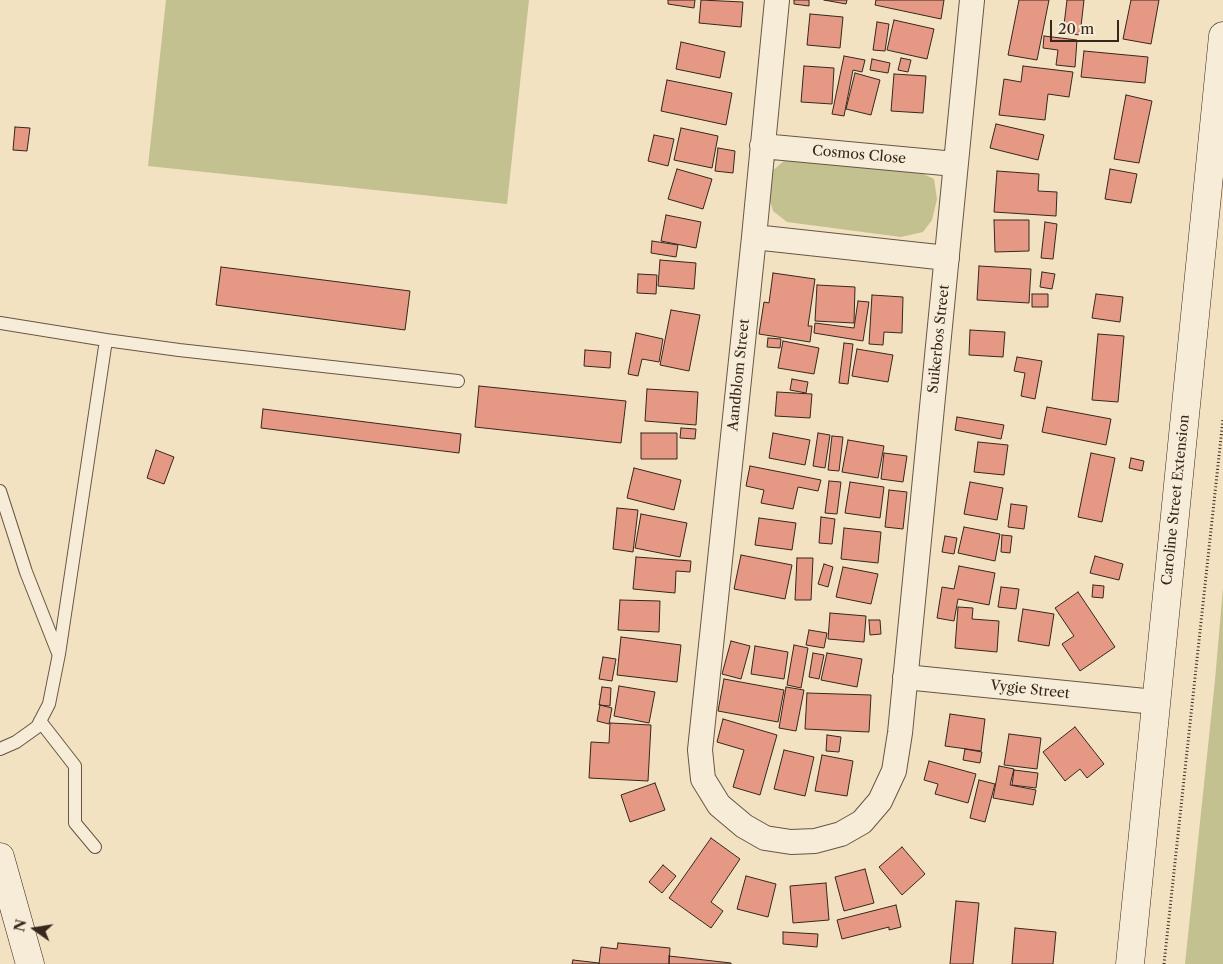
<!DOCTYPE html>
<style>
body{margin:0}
#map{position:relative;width:1223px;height:964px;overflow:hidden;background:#f3e2c2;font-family:"Libre Caslon Text",serif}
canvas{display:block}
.north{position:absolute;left:10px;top:904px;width:50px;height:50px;-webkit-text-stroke:4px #f7ecd7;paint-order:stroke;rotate:283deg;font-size:14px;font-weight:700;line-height:20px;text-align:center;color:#36271c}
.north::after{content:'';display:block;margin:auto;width:18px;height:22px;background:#36271c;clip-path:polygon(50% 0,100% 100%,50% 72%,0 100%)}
.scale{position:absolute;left:1050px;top:20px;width:69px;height:22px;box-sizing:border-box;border:2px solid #36271c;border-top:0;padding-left:6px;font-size:15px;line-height:18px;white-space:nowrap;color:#36271c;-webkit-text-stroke:4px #f7ecd7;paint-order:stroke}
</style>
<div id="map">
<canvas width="1223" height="964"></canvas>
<div class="north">N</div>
<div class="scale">20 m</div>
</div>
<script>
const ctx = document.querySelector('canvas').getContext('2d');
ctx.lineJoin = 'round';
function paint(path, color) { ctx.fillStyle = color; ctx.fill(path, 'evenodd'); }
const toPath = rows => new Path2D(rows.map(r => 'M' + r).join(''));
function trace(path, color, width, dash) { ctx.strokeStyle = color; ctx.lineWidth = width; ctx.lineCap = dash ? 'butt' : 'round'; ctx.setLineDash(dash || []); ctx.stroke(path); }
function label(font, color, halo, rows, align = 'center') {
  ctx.font = font + ' "Libre Caslon Text",serif'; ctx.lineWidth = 5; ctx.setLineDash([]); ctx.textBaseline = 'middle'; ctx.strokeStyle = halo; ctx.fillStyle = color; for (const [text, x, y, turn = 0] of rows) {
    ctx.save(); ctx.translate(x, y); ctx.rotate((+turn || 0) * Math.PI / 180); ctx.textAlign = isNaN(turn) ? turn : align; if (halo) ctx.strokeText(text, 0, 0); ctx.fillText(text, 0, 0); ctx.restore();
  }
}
paint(toPath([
 [166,0,529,0,507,204,148,166],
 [797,156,913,169,934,179,937,199,932,220,923,232,901,237,787,222,773,211,767,191,771,172,785,160],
 [1223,588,1223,964,1185,964,1215,680]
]), '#c2c18f');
const building = toPath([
 [668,0,695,0,694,8,668,4,668,0],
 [701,0,743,2,741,27,699,23,701,0],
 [794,0,809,0,809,6,794,4,794,0],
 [824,0,847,0,846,4,824,0],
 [876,0,944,0,941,19,875,5,876,0],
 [1019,0,1049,0,1037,60,1008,55,1019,0],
 [1067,0,1084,0,1080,35,1063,33,1067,0],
 [1131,0,1159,0,1151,44,1123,39,1131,0],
 [810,14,843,17,840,48,807,45,810,14],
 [894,20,934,29,927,59,887,50,894,20],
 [877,22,889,24,885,51,873,50,877,22],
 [1044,36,1077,40,1075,67,1056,65,1058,50,1043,48,1044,36],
 [681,42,725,52,720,78,676,69,681,42],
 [1084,51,1148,57,1145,83,1081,77,1084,51],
 [844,56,865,60,862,72,853,70,844,116,832,114,844,56],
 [901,58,911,60,908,72,898,70,901,58],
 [872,59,890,63,888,73,870,70,872,59],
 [804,66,834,68,832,104,801,102,804,66],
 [1023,66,1073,72,1069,97,1048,94,1045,120,999,115,1004,79,1021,82,1023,66],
 [855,73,880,80,871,115,846,109,855,73],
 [894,74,926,76,923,113,891,111,894,74],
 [667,80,732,93,726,125,661,111,667,80],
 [1126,95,1152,101,1139,163,1114,159,1126,95],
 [996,124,1044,135,1038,160,990,148,996,124],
 [15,127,30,128,27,151,13,150,15,127],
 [681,128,718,136,712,168,674,160,681,128],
 [654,135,674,139,668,166,648,161,654,135],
 [718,148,735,151,733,173,715,171,718,148],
 [677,169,712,179,703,209,668,199,677,169],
 [1110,169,1137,174,1131,203,1105,199,1110,169],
 [997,171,1039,174,1038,191,1057,192,1056,216,994,212,997,171],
 [666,215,701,222,696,248,661,241,666,215],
 [994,220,1029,220,1029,251,995,252,994,220],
 [1045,222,1057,224,1053,259,1041,258,1045,222],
 [652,241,678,245,676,257,651,253,652,241],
 [660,260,696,263,694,289,658,286,660,260],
 [979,266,1031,269,1029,303,977,300,979,266],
 [221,267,410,291,405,330,216,305,221,267],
 [1042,272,1055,274,1052,289,1040,287,1042,272],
 [773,273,815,279,808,326,812,326,810,342,759,334,764,302,769,303,773,273],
 [638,274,657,275,656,294,637,293,638,274],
 [817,285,855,287,854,323,815,321,817,285],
 [1032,294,1048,294,1048,307,1032,307,1032,294],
 [1096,294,1123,297,1120,322,1092,318,1096,294],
 [872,295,903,297,902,333,884,332,883,345,869,344,872,295],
 [858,301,869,302,863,341,814,333,815,323,854,328,858,301],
 [671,310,700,315,689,371,660,365,671,310],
 [970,330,1005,332,1003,357,969,355,970,330],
 [636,333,663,339,659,362,642,359,638,376,628,374,636,333],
 [1098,334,1124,336,1118,402,1092,400,1098,334],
 [768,338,781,339,780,348,767,347,768,338],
 [783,341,819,348,814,374,778,368,783,341],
 [844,343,853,344,848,384,839,383,844,343],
 [857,349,893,355,888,382,852,376,857,349],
 [585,350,611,352,610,368,584,366,585,350],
 [1017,357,1042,361,1035,399,1021,396,1025,373,1014,371,1017,357],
 [792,379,808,382,806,393,790,390,792,379],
 [479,386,626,401,621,443,475,427,479,386],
 [647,389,698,392,696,425,645,421,647,389],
 [777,392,812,394,810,418,775,416,777,392],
 [1047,407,1111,419,1106,445,1042,432,1047,407],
 [263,409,461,434,459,453,261,428,263,409],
 [957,417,1004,425,1001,439,955,430,957,417],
 [681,428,696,429,695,439,680,438,681,428],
 [641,433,677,433,677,459,641,459,641,433],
 [773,433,810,440,805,465,769,458,773,433],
 [818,433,830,435,825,468,813,466,818,433],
 [832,436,843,437,839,471,828,470,832,436],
 [848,440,884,446,878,478,842,472,848,440],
 [978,442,1008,445,1004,475,974,472,978,442],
 [156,450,174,457,164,484,147,478,156,450],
 [884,453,907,456,903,482,881,479,884,453],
 [1091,453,1115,458,1102,522,1078,517,1091,453],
 [1131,458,1144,461,1142,471,1129,468,1131,458],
 [750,466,821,480,818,491,798,487,793,509,761,503,764,490,746,486,750,466],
 [634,468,681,480,674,510,627,498,634,468],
 [829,481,841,482,837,514,825,513,829,481],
 [850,482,884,487,880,518,845,513,850,482],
 [970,482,1003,488,997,520,964,514,970,482],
 [889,490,907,492,903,529,885,527,889,490],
 [1011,504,1027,506,1024,529,1008,527,1011,504],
 [617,508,638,510,633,552,613,549,617,508],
 [641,514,687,523,680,557,635,548,641,514],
 [821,517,835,519,832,544,819,543,821,517],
 [759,518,796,523,792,550,755,545,759,518],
 [964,527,1000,534,995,561,958,553,964,527],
 [844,528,881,532,878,563,841,559,844,528],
 [1002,535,1012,536,1010,553,1001,552,1002,535],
 [945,536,957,538,954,554,942,552,945,536],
 [741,555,792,565,785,599,734,589,741,555],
 [1095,556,1123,564,1119,580,1090,573,1095,556],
 [636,557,691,561,690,572,676,571,675,593,633,589,636,557],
 [797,558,813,558,811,600,795,600,797,558],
 [824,564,833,567,828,587,818,584,824,564],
 [959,566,995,573,989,605,958,599,954,621,937,618,942,587,954,589,959,566],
 [843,567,878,574,871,604,836,597,843,567],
 [1093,585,1104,586,1103,598,1092,597,1093,585],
 [1001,587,1019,589,1016,609,998,607,1001,587],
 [1078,592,1115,647,1080,671,1062,644,1074,636,1055,608,1078,592],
 [620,600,660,601,659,632,618,630,620,600],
 [958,607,973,608,972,619,999,621,997,652,955,648,958,607],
 [1023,609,1054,614,1049,646,1018,641,1023,609],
 [830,613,866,616,864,642,828,639,830,613],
 [869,620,880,620,881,634,870,635,869,620],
 [809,630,827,633,824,648,806,645,809,630],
 [621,637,681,645,677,682,617,675,621,637],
 [731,641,750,646,741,679,722,674,731,641],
 [794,645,808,648,801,688,787,685,794,645],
 [755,646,788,652,784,679,751,674,755,646],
 [813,653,824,655,819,679,809,677,813,653],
 [827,653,862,659,857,687,821,680,827,653],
 [603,657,616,659,612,681,599,679,603,657],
 [724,679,784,690,778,722,718,711,724,679],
 [619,686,655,692,649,723,614,716,619,686],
 [602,687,611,688,610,706,599,705,602,687],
 [786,687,804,690,796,731,779,728,786,687],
 [807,693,871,695,869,732,805,729,807,693],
 [600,705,612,708,609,724,597,721,600,705],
 [950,714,985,719,981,751,945,746,950,714],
 [723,719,777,735,760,795,733,787,744,750,717,742,723,719],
 [610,723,651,725,648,781,589,778,591,742,609,743,610,723],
 [1075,727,1104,764,1087,778,1080,769,1065,781,1043,752,1075,727],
 [1009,734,1041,738,1037,769,1004,765,1009,734],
 [827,735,841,737,839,752,826,751,827,735],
 [965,749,982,752,980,763,963,760,965,749],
 [784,750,814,757,805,796,774,789,784,750],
 [822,755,853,761,847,796,815,791,822,755],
 [929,761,976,774,968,803,935,794,938,784,924,780,929,761],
 [999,766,1014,769,1010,785,1036,790,1033,805,993,798,999,766],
 [1014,770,1038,773,1036,788,1012,785,1014,770],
 [979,780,995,784,985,822,970,818,979,780],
 [655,783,665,810,630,822,621,795,655,783],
 [711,838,740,859,711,902,723,911,711,928,669,898,711,838],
 [902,847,925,874,902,895,879,867,902,847],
 [663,865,676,876,662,893,649,882,663,865],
 [865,869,874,903,844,911,835,877,865,869],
 [746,876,776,884,768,917,737,909,746,876],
 [826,883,829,920,793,923,790,886,826,883],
 [956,901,979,903,973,964,950,964,956,901],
 [896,905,901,927,889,930,889,927,842,939,837,920,896,905],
 [1015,928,1056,932,1053,964,1012,964,1015,928],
 [783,932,818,934,817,947,783,944,783,932],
 [618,943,670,948,669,964,599,964,601,947,617,949,618,943],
 [669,956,731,963,731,964,669,964,669,956],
 [573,960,599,963,599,964,572,964,573,960]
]);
paint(building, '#e59985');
trace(building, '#36271c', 1);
const lane = toPath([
 [0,323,106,340,179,350,458,381],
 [0,491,26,572,58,653],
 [40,721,75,766,75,823,95,847],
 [0,749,16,742,37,727,49,704,59,654,106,340]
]);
const street = toPath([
 [777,0,754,237,700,750,703,779,719,805,744,826,765,838,791,842,815,841,841,834,862,822,880,801,894,771,900,733,972,0],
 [762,146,955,164],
 [754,237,947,258],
 [905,677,1155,702]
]);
const secondary = toPath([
 [0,857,30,964],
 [1130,964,1223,36]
]);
trace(lane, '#655646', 14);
trace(street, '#655646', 26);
trace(secondary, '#36271c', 29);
trace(toPath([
 [1164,964,1223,419]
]), '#36271c', 3, [1, 2.5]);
trace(lane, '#f7ecd7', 12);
trace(street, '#f7ecd7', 24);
trace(secondary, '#f7ecd7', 28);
label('14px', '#36271c', '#f7ecd7', [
 ["Cosmos Close",859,155,5],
 ["Suikerbos Street",939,339,-84],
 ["Aandblom Street",739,375,-84],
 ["Caroline Street Extension",1176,500,-84],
 ["Vygie Street",1030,690,6]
]);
</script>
